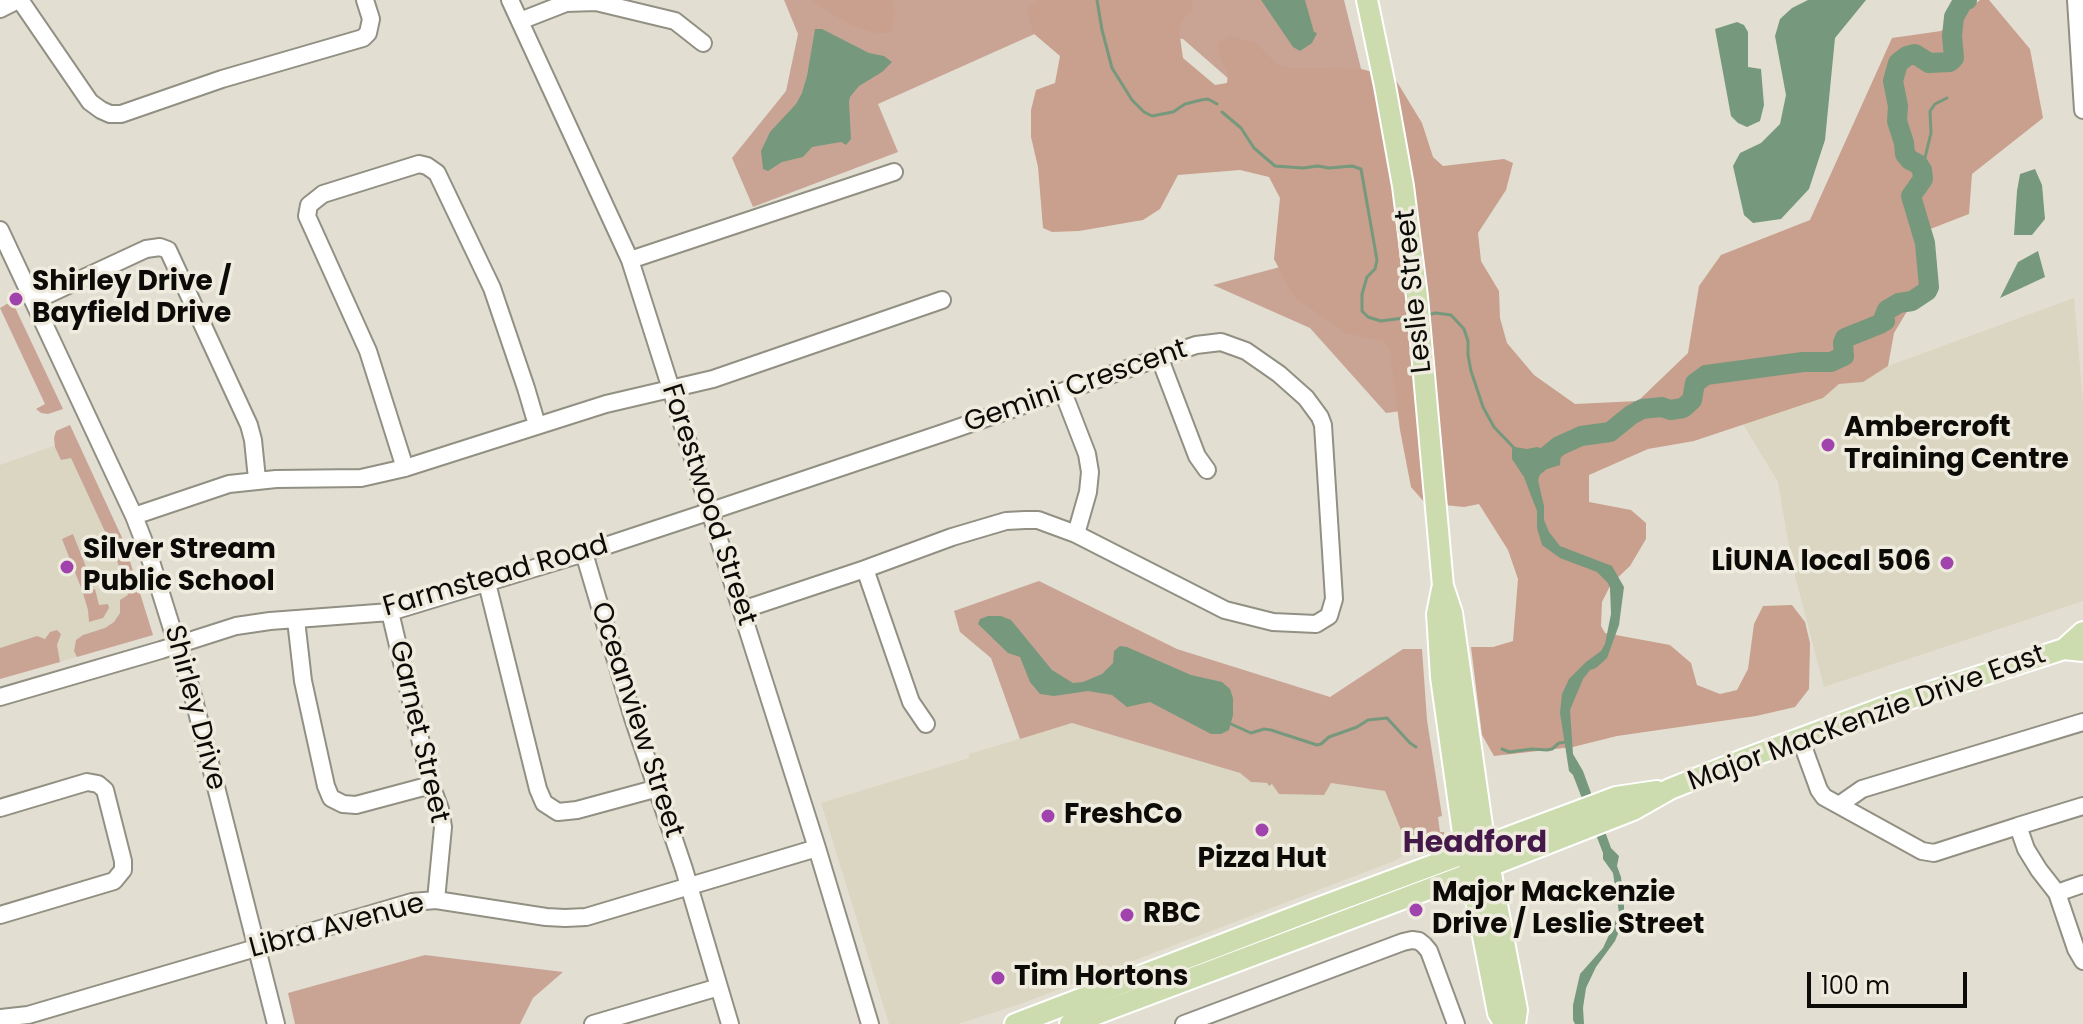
<!DOCTYPE html>
<style>
body{margin:0}
#map{position:relative;width:2083px;height:1024px;overflow:hidden;background:#e2dfd2;font-family:Poppins,sans-serif}
canvas{display:block}
.scale{position:absolute;left:1807px;top:972px;width:160px;height:36px;box-sizing:border-box;border:4px solid #0c0b07;border-top:0;padding-left:10px;font-size:24px;line-height:28px;white-space:nowrap;color:#0c0b07;-webkit-text-stroke:6px #efecdf;paint-order:stroke}
</style>
<div id="map">
<canvas width="2083" height="1024"></canvas>
<div class="scale">100 m</div>
</div>
<script>
const ctx = document.querySelector('canvas').getContext('2d');
ctx.lineJoin = 'round';
function paint(path, color) { ctx.fillStyle = color; ctx.fill(path, 'evenodd'); }
const toPath = rows => new Path2D(rows.map(r => 'M' + r).join(''));
function trace(path, color, width, dash) { ctx.strokeStyle = color; ctx.lineWidth = width; ctx.lineCap = dash ? 'butt' : 'round'; ctx.setLineDash(dash || []); ctx.stroke(path); }
function label(font, color, halo, rows, align = 'center') {
  ctx.font = font + ' Poppins,sans-serif'; ctx.lineWidth = 7; ctx.setLineDash([]); ctx.textBaseline = 'middle'; ctx.strokeStyle = halo; ctx.fillStyle = color; for (const [text, x, y, turn = 0] of rows) {
    ctx.save(); ctx.translate(x, y); ctx.rotate((+turn || 0) * Math.PI / 180); ctx.textAlign = isNaN(turn) ? turn : align; if (halo) ctx.strokeText(text, 0, 0); ctx.fillText(text, 0, 0); ctx.restore();
  }
}
paint(toPath([
 [2074,298,2083,402,2083,601,1824,687,1792,564,1778,482,1743,424,1823,398,1839,384,1863,382,1888,366],
 [76,438,124,542,153,635,0,679,0,465],
 [1072,723,1240,773,1251,782,1272,784,1331,783,1385,791,1410,852,1394,861,1023,1003,958,1024,889,1024,821,803,969,758,969,754]
]), '#dad6c1');
paint(toPath([
 [784,0,1344,0,1370,105,1409,410,1386,413,1310,328,1213,285,1317,257,1277,121,1183,39,1048,28,878,104,898,152,753,207,732,158,786,91,798,34],
 [12,301,63,409,48,414,41,413,36,409,45,404,0,308],
 [70,425,124,542,153,635,77,657,74,651,76,640,83,635,105,628,114,622,120,613,120,600,128,595,114,551,71,458,61,460,55,447,54,438,56,431],
 [73,534,94,587,82,590,62,539],
 [1039,581,1177,649,1330,697,1403,649,1422,649,1427,720,1442,816,1438,817,1440,832,1444,832,1445,838,1410,852,1385,791,1331,783,1324,795,1279,794,1272,784,1269,786,1267,783,1251,782,1240,773,1072,723,1020,739,991,658,960,632,954,611],
 [95,589,99,605,108,604,109,608,103,618,89,622,88,610,83,593],
 [57,630,61,634,57,645,60,662,0,679,0,648,37,636,45,639,50,632],
 [425,955,563,972,533,998,520,1024,295,1024,288,993]
]), '#c9a495');
paint(toPath([
 [810,0,892,0,895,15,890,33,877,34,849,24],
 [1038,0,1191,0,1193,9,1184,17,1179,30,1183,58,1215,85,1227,83,1228,72,1218,54,1218,43,1229,36,1256,43,1277,64,1292,68,1361,69,1394,77,1422,123,1433,157,1443,166,1504,159,1513,163,1506,190,1478,233,1481,261,1499,291,1500,318,1507,343,1534,375,1575,404,1638,401,1688,353,1699,286,1721,255,1810,220,1892,38,1941,31,1980,0,1989,0,2030,49,2043,118,1972,174,1969,214,1920,233,1924,263,1924,283,1894,333,1888,366,1863,382,1839,384,1823,398,1694,441,1648,449,1589,475,1589,502,1631,510,1646,523,1646,539,1630,566,1611,584,1602,602,1601,626,1605,633,1670,645,1691,663,1697,685,1720,694,1737,690,1748,669,1754,624,1763,606,1792,605,1805,622,1810,643,1809,689,1795,707,1756,716,1617,736,1573,747,1494,756,1482,735,1471,647,1493,647,1513,641,1518,579,1508,550,1479,504,1464,507,1425,503,1411,487,1400,430,1390,352,1384,341,1346,333,1294,297,1274,259,1280,198,1269,177,1240,170,1178,175,1160,209,1143,220,1079,231,1052,232,1043,228,1038,167,1031,137,1031,110,1036,90,1055,83,1060,56,1033,33,1027,9]
]), '#c99f8d');
paint(toPath([
 [1261,0,1305,0,1314,32,1317,33,1312,43,1300,51,1293,47],
 [1808,0,1866,0,1835,38,1825,140,1809,189,1781,219,1753,223,1744,215,1733,166,1740,153,1761,143,1780,124,1786,95,1775,36,1780,19,1792,8],
 [1737,22,1744,25,1748,32,1748,67,1761,69,1764,105,1760,121,1747,127,1738,123,1731,116,1715,29],
 [815,29,822,29,869,53,884,56,892,62,882,72,859,86,850,97,849,102,851,139,846,145,841,142,812,147,803,157,782,162,768,171,763,169,761,151,770,132,796,104,802,93,807,76],
 [2035,169,2042,185,2045,219,2032,235,2014,235,2017,191,2020,174],
 [2038,251,2045,277,2000,298,2018,262],
 [1515,447,1527,449,1537,447,1548,451,1561,452,1560,465,1541,471,1538,480,1544,506,1544,520,1549,532,1560,546,1612,566,1624,587,1619,625,1607,658,1596,668,1590,670,1583,679,1570,710,1573,754,1583,771,1611,848,1619,856,1617,866,1621,877,1624,903,1624,919,1615,941,1596,967,1586,988,1583,1008,1584,1024,1575,1024,1573,1020,1573,1005,1580,974,1603,948,1619,913,1613,873,1603,859,1603,853,1573,775,1569,771,1560,713,1562,694,1569,679,1586,662,1601,651,1605,644,1611,614,1610,588,1608,583,1597,572,1560,558,1542,545,1537,528,1537,511,1530,493,1524,477,1512,459,1512,449],
 [988,616,1001,616,1011,620,1052,670,1073,683,1083,682,1102,674,1113,663,1114,651,1120,646,1127,647,1191,675,1222,682,1230,689,1233,698,1233,715,1229,730,1221,734,1211,734,1150,702,1127,707,1112,695,1088,691,1054,696,1040,694,1030,682,1020,657,1008,653,978,624,980,619]
]), '#76997d');
trace(toPath([
 [1097,0,1102,30,1112,68,1132,100,1144,112,1152,116,1173,112,1185,104,1201,100,1208,99,1217,104],
 [1222,112,1241,128,1254,148,1275,166,1303,168,1318,166,1329,168,1352,166,1361,169,1377,260,1375,269,1367,277,1362,294,1362,311,1368,317,1381,321,1411,317],
 [1922,170,1931,133,1930,111,1935,104,1947,98],
 [1426,315,1436,313,1451,315,1464,329,1468,341,1468,355,1471,371,1483,407,1494,427,1516,450],
 [1231,724,1251,733,1264,729,1271,730,1317,745,1321,744,1329,737,1357,727,1368,720,1387,718,1410,743,1416,747],
 [1502,749,1509,752,1532,749,1547,750,1552,749,1559,743,1567,742]
]), '#76997d', 3);
trace(toPath([
 [1531,469,1559,446,1581,436,1610,432,1631,415,1642,409,1662,407,1670,410,1683,408,1692,400,1695,383,1706,375,1803,362,1831,362,1844,356,1843,343,1845,338,1880,324,1885,321,1884,317,1887,310,1899,303,1912,301,1927,291,1929,287,1925,243,1911,196,1923,179,1922,170,1918,164,1910,160,1905,154,1904,143,1897,121,1898,106,1893,81,1898,63,1907,56,1915,54,1929,63,1950,62,1954,58,1952,36,1954,17,1963,1,1967,0]
]), '#76997d', 20);
const minor = toPath([
 [20,0,90,102,101,110,110,114,121,114,222,79,363,38,368,33,371,19,365,0],
 [510,0,630,260,817,848,870,1024],
 [2076,0,2083,110],
 [0,9,18,0],
 [520,21,566,3,596,2,675,21,703,43],
 [0,230,134,516,148,552,193,696,276,1024],
 [630,260,894,172],
 [34,301,146,249,160,247,168,250,249,425,253,440,257,479],
 [1160,359,1197,456,1207,470],
 [1063,392,1087,454,1090,472,1088,492,1076,534],
 [405,468,368,351,307,216,309,205,323,194,419,164,427,166,437,173,492,288,526,388,537,425],
 [134,516,229,484,276,479,361,478,405,468,606,404,713,379,942,300],
 [584,553,633,718,684,869,730,1024],
 [865,569,911,702,926,724],
 [487,583,538,789,544,803,558,812,577,810,658,788],
 [390,612,431,785,440,809,443,827,436,900],
 [296,620,303,681,326,786,331,798,343,804,356,805,431,785],
 [0,697,161,650,236,626,270,621,390,612,584,553,720,508,946,432,1196,345,1221,342,1246,351,1279,374,1306,398,1320,417,1323,425,1334,599,1329,616,1316,624,1273,622,1225,610,1076,534,1038,520,1025,520,1006,521,952,537,865,569,742,610],
 [1800,738,1819,790,1824,797,1922,851,1934,853,2018,826],
 [1839,805,1862,789,2083,722],
 [2083,806,2018,826,2026,849,2039,870,2057,893,2076,949,2083,961],
 [0,808,87,782,98,784,105,790,123,861,123,870,114,881,0,915],
 [2057,893,2083,884],
 [0,1018,28,1015,412,902,436,900,546,917,565,918,586,917,817,848],
 [593,1024,719,987],
 [1184,1024,1403,942,1412,940,1419,941,1424,945,1429,951,1456,1024]
]);
const major = toPath([
 [1367,0,1385,86,1403,186,1417,297,1443,586,1452,613,1482,826,1517,1010,1515,1024],
 [1442,589,1437,614,1441,677,1463,833,1498,1013,1505,1024],
 [2064,649,2083,632],
 [1015,1024,1310,911,1616,797,1657,791],
 [1070,1024,1490,866,1633,810,1670,789,1745,759,1890,705,2064,649,2083,651]
]);
trace(minor, '#929083', 20);
trace(major, '#fff', 24);
trace(minor, '#fff', 16);
trace(major, '#ccdcae', 20);
for (const [x, y, r, color] of [
 [16,299,8,"#a143ac"],
 [1828,445,8,"#a143ac"],
 [1947,563,8,"#a143ac"],
 [67,567,8,"#a143ac"],
 [1048,816,8,"#a143ac"],
 [1262,830,8,"#a143ac"],
 [1416,910,8,"#a143ac"],
 [1127,915,8,"#a143ac"],
 [998,978,8,"#a143ac"]
]) { const dot = new Path2D(); dot.arc(x, y, r, 0, 2 * Math.PI); ctx.fillStyle = color; ctx.fill(dot); trace(dot, '#efecdf', 3); }
label('bold 28px', '#0c0b07', '#efecdf', [
 ["Shirley Drive /",32,283],
 ["Bayfield Drive",32,315],
 ["Ambercroft",1844,429],
 ["Training Centre",1844,461],
 ["Silver Stream",83,551],
 ["Public School",83,583],
 ["LiUNA local 506",1931,563,"right"],
 ["FreshCo",1064,816],
 ["Pizza Hut",1262,860,"center"],
 ["Major Mackenzie",1432,894],
 ["Drive / Leslie Street",1432,926],
 ["RBC",1143,915],
 ["Tim Hortons",1014,978]
], 'left');
label('28px', '#0c0b07', '#efecdf', [
 ["Leslie Street",1415,291,-96],
 ["Gemini Crescent",1076,387,-19],
 ["Forestwood Street",708,505,72],
 ["Farmstead Road",496,577,-16],
 ["Shirley Drive",194,708,75],
 ["Major MacKenzie Drive East",1867,719,-20],
 ["Oceanview Street",636,720,72],
 ["Garnet Street",418,732,77],
 ["Libra Avenue",337,927,-15]
]);
label('bold 30px', '#45184a', '#efecdf', [
 ["Headford",1475,844]
]);
</script>
